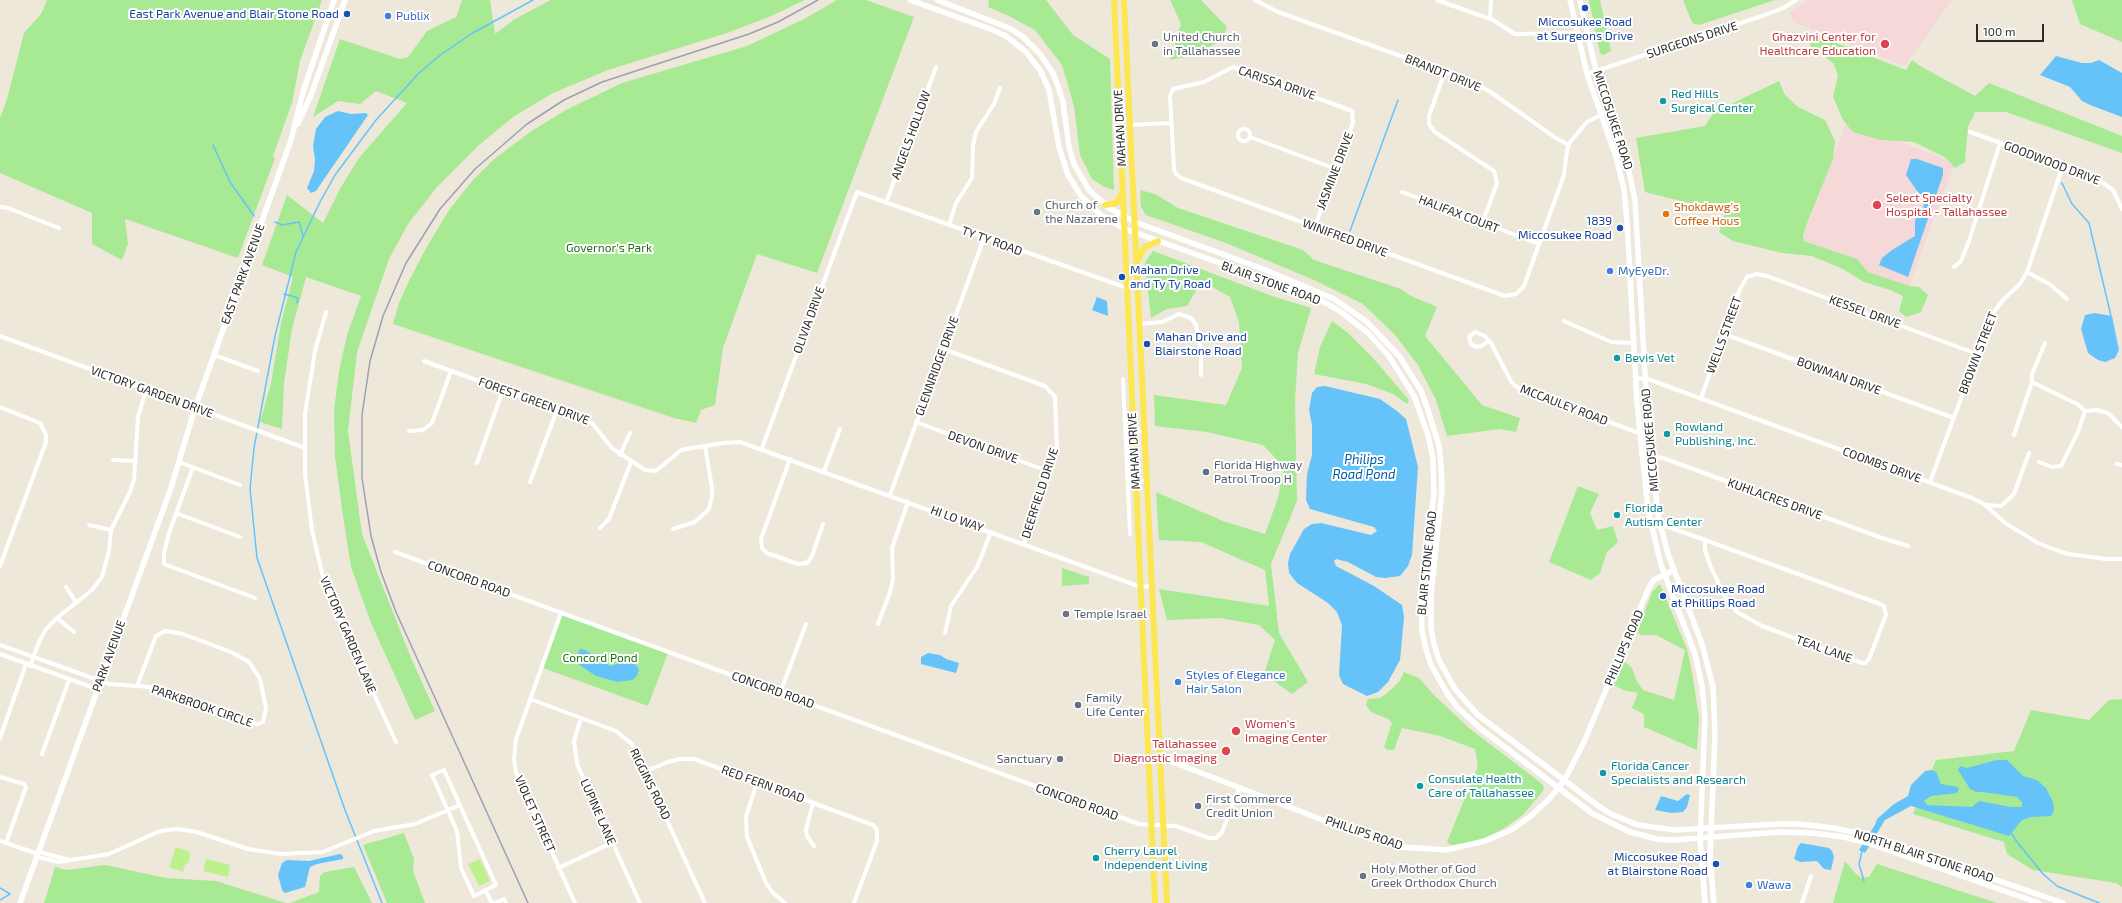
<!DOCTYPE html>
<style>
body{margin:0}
#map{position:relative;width:2122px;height:903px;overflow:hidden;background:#eee8db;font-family:"Exo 2",sans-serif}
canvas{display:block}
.scale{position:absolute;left:1976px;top:24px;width:68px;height:18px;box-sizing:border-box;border:2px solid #2a2a2a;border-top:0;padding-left:5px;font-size:12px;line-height:14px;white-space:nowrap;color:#2a2a2a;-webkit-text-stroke:3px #fff;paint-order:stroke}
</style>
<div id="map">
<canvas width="2122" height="903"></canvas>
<div class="scale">100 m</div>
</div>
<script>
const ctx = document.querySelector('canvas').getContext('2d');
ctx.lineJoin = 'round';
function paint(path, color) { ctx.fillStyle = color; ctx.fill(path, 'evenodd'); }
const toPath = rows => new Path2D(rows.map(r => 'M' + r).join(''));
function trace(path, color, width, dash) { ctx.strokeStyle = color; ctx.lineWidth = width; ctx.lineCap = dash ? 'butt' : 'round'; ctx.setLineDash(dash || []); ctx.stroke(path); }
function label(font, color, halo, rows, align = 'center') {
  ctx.font = font + ' "Exo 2",sans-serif'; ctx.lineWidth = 4; ctx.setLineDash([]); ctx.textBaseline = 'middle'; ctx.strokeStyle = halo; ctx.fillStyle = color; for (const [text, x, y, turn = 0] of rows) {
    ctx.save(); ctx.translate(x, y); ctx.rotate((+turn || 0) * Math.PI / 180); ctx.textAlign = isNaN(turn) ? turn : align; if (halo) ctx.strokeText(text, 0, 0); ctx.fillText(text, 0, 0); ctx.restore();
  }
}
paint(toPath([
 [1808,0,1952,0,1905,66,1793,22,1790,12],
 [1847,121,1955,163,1908,289,1799,248]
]), '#f5d9d8');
paint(toPath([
 [47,0,322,0,300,61,292,103,273,156,275,158,238,258,125,219,128,244,122,260,92,244,92,213,0,173,0,118,7,99,24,33,41,14],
 [462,0,490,0,495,34,515,19,551,0,805,0,771,16,727,33,608,70,553,93,513,117,478,146,437,187,408,224,389,259,357,352,348,431,362,534,411,658,435,711,415,720,371,623,351,567,342,509,335,456,334,410,339,371,347,335,361,296,306,277,292,329,284,383,282,429,260,422,271,383,281,323,293,277,262,265,287,195,323,223,341,187,359,158,407,103,376,91,360,104,338,101,313,117,340,39,400,59,408,57,427,31,456,17],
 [837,0,866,0,914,17,817,273,757,254,723,348,715,405,701,410,696,423,674,418,393,324,399,303,409,281,425,250,449,210,473,180,493,160,530,132,566,110,622,83,747,46,804,19],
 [989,0,1046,0,1073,35,1110,59,1114,190,1104,187,1092,179,1080,155,1074,106,1062,65,1035,30,1009,16,988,7],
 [1170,0,1201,0,1227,27,1222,40,1195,55,1170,60,1181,24],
 [1589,0,1600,0,1611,51,1603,55,1600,53],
 [1683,0,1775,0,1699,25,1694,24,1691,20],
 [2072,0,2122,0,2122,42,2080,24],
 [1805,31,1906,70,1912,60,1920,66,1975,96,1989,83,2122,136,2122,153,2006,112,1975,112,1968,127,1965,162,1955,168,1946,158,1914,142,1881,140,1853,132,1843,120,1833,97,1838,76,1834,64,1823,55,1812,50],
 [1779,81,1785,95,1798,107,1825,120,1835,141,1833,159,1808,221,1803,236,1804,241,1857,259,1868,272,1909,286,1919,287,1928,295,1921,312,1906,317,1899,311,1903,296,1890,290,1864,282,1843,269,1812,256,1782,253,1733,241,1719,232,1725,212,1645,192,1636,138,1705,126,1714,112],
 [1140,190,1155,194,1178,208,1303,250,1314,260,1401,289,1409,295,1437,307,1425,336,1482,405,1520,418,1516,432,1500,429,1447,436,1436,400,1418,365,1395,335,1363,304,1314,280,1226,243,1146,215,1141,207],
 [1153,251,1272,296,1311,308,1298,353,1295,400,1297,501,1271,564,1279,633,1308,682,1292,694,1264,674,1275,640,1259,625,1220,618,1167,620,1159,589,1269,606,1265,570,1201,542,1159,540,1156,492,1223,521,1265,534,1278,498,1284,467,1263,445,1207,432,1155,426,1154,395,1226,405,1242,368,1239,322,1230,297,1210,286,1198,287,1187,306,1167,309,1151,318,1145,262],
 [1332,321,1348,333,1373,358,1409,400,1407,404,1393,394,1366,384,1314,374,1320,347],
 [1578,486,1599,494,1590,513,1597,530,1613,526,1618,542,1607,552,1600,573,1591,580,1549,562],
 [1062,568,1089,577,1089,584,1062,586],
 [1660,584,1687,649,1692,672,1699,718,1697,750,1644,727,1644,714,1632,708,1638,693,1623,690,1614,685,1624,661,1632,668,1637,681,1643,690,1674,700,1685,650,1656,635,1641,635,1637,632,1652,592],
 [562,614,668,653,648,706,543,668],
 [1404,672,1419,678,1433,694,1469,728,1541,783,1544,787,1543,791,1523,815,1503,829,1480,840,1455,845,1450,845,1447,842,1478,766,1475,749,1440,736,1402,728,1394,750,1388,750,1384,747,1392,723,1388,719,1371,712,1366,705,1368,699,1380,698,1386,694,1399,682],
 [2122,699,2122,887,2116,883,2033,870,2007,854,2004,842,1913,814,1936,760,2014,751,2031,710,2089,720,2109,700],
 [404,833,414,859,413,871,425,903,387,903,363,845],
 [1845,861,1856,874,1862,878,1869,877,1877,864,1997,903,1833,903],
 [105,865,166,878,216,881,286,903,44,903,55,867,66,870],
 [354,867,372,903,290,903,319,892,320,876,325,872]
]), '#a8e993');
paint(toPath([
 [176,847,190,852,189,862,185,865,183,872,169,867],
 [206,859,230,865,228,877,203,871],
 [480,859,490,881,479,886,468,864]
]), '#bdf18e');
paint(toPath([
 [2056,56,2082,63,2091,63,2099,60,2122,73,2122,117,2090,105,2082,101,2070,87,2040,75],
 [338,111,351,114,366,113,368,115,316,191,311,193,307,188,314,171,315,160,313,146,316,129,325,117],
 [1911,159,1917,159,1943,168,1943,175,1908,277,1879,265,1882,258,1892,250,1915,236,1915,220,1923,210,1924,204,1922,198,1906,175],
 [1097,297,1107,301,1108,316,1092,310],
 [2095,313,2112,316,2119,350,2115,358,2105,362,2098,360,2088,353,2081,329,2085,315],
 [1325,386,1380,399,1397,411,1406,419,1418,467,1412,555,1408,566,1400,576,1385,578,1376,577,1348,562,1336,559,1334,561,1336,566,1374,586,1402,605,1404,617,1400,660,1388,682,1378,692,1367,696,1343,684,1339,675,1342,625,1337,612,1328,603,1297,583,1289,573,1288,563,1290,554,1304,529,1312,524,1321,523,1371,535,1377,531,1374,527,1310,509,1306,500,1307,474,1312,455,1312,425,1309,410,1312,393,1317,387],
 [580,649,585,650,610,666,627,661,633,662,639,669,637,676,632,680,618,682,596,676,575,662,576,657],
 [928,653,940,655,946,659,959,663,956,673,921,664,921,657],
 [1997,760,2007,760,2023,776,2037,780,2046,788,2053,802,2054,810,2051,816,2031,817,2022,820,2009,836,1911,806,1885,820,1865,853,1859,850,1875,825,1877,819,1894,804,1908,796,1911,785,1925,771,1931,770,1936,772,1941,784,1957,787,1959,789,1957,793,1931,796,1924,801,1927,805,1972,807,1979,801,2011,807,2022,807,2022,802,2017,797,1983,792,1976,792,1970,789,1958,770,1960,766,1967,768],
 [1687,794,1690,795,1687,807,1683,812,1671,813,1655,810,1661,796,1678,801],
 [1801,843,1829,848,1832,851,1834,857,1831,870,1824,869,1817,861,1800,862,1794,859,1798,846],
 [340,854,343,856,343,859,317,864,310,867,305,887,285,893,282,890,278,875,282,863,287,860,309,861]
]), '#65c3f9');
trace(toPath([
 [213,145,230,182,254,216],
 [2062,183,2072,204,2089,223,2111,316],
 [275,222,282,225,299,222,303,236],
 [1350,231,1398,100],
 [284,294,298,298,297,303],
 [2011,833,2017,842,2043,874,2057,886,2099,903],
 [1862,851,1859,864,1864,881],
 [0,888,10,894],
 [0,900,10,894],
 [382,903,345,810,257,558,250,489,254,448,275,336,296,252,320,202,335,175,376,120,418,74,439,56,471,34,533,0]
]), '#65c3f9', 1.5);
trace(toPath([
 [1255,0,1278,12,1468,80,1489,91,1556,138,1569,145],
 [1437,0,1493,20,1515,34,1576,33],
 [1490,19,1491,0],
 [1445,71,1429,116,1429,124,1435,132,1494,171,1497,183,1482,224],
 [1587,74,1765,15,1783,8,1796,0],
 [1130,125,1171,123],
 '1238 135a6 6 0 1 1 12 0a6 6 0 1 1-12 0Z',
 [1970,132,2093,176,2113,190,2122,209],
 [1250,137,1336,169],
 [1402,192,1539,244],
 [886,203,936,67],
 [0,207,8,208,59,228],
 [949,225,956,203,972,178,973,145,976,132,994,104,1000,88],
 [1315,226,1353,123,1352,111,1233,67,1204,82,1173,89,1170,96,1174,169,1176,174,1181,178,1505,296,1516,294,1524,286,1564,175,1567,151,1570,142,1587,122,1611,110],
 [1954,267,1961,261,1969,241,2000,143],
 [2027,272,2051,285,2067,299],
 [326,312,315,351,305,414,305,474,312,530,322,573,334,608,396,742],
 [1564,321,1611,342,1633,343],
 [1140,324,1162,322,1179,314,1191,318,1196,325,1201,351,1201,375],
 [1724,334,1954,418],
 [0,336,305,448],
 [1489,341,1481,346,1476,347,1471,344,1469,337,1475,332,1485,336,1489,341,1491,343,1512,383,1521,390,1639,433],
 [943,349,1045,386,1055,397,1057,449,1024,544],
 [214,355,258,371],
 [424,361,591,422,612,448,645,470,656,471,681,450,723,443,740,442,1141,587,1152,586],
 [1123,379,1130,534],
 [1635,379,1645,378,1972,498,1984,504,2005,523,2038,543,2056,550,2068,554,2106,559,2122,559],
 [2032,382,2077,404,2085,411,2096,410,2108,413,2122,427],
 [1701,398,1740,289,1747,277,1757,274,1767,276,1977,354],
 [0,407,40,423,46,435,46,442,0,566],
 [916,422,1050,472],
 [409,431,423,430,432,423,451,371],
 [1125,431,1145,431],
 [2014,435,2032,382,2032,374,2045,343],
 [762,448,857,192,1127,288],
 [620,455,630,433],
 [1641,455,1663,458,1882,538,1908,546],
 [790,459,761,539,762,548,767,553,798,564,807,563,812,556,823,524],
 [113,460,136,461],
 [179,462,240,485],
 [2039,462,2052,467,2061,466,2078,432,2085,411],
 [477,463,503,390],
 [2117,464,2122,465],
 [193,467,169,533,164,553,164,564,255,598],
 [824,471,840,429],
 [530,482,557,410],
 [1930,482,1992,315,2002,301,2020,284,2027,272,2063,165],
 [1128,483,1147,481],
 [890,495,984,238],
 [1988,505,2001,506,2014,494,2029,453],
 [176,513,240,537],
 [89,525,111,530],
 [1651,526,1668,527,1705,540,1880,604,1884,606,1886,615,1869,659,1865,663,1862,663,1762,626,1737,612,1724,595,1710,565,1705,550,1705,540],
 [600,528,609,519,631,462],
 [673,529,695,522,709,509,712,496,712,488,705,446],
 [395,552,1139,824,1176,826,1209,838,1216,838,1222,832,1240,787],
 [66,587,76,602],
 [561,613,516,739,514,760,516,773,575,903],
 [57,618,74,632],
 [878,624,890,592,893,579,892,548,908,502],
 [165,631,183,634,231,652,249,662,260,679,266,708,263,722,258,724,247,723,149,687,137,686,156,636,165,631],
 [945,633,951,606,977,567,991,532],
 [0,645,109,684,137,686],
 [0,654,97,689],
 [30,666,39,642,46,629,57,618,92,590,102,577,109,551,111,530,130,492,134,479,138,417,146,390],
 [780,693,806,624],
 [530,699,616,731,632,744,705,903],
 [581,718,574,741,577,764,640,903],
 [0,738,26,664],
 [42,754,69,680],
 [444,770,496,885,474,896,461,868,457,831,432,775,444,770],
 [646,771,668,762,680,759,694,759,873,825,877,830,877,841,854,903],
 [0,777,24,784,26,787,6,843],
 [757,782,746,817,747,837,766,883,772,892,785,903],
 [813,803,806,829,807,836,814,846],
 [0,841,38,854],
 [39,852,70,860],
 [37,857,59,862,109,854,160,831,177,829,197,832,248,849,281,854,323,852,374,831,415,824,460,805],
 [558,868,612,843],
 [485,890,492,903],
 [495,903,504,899,506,903],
 [1802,903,1811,876]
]), '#fff', 4);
trace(toPath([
 [910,0,993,30,1006,36,1026,52,1040,70,1049,90,1059,147,1068,175,1081,196,1102,216,1125,229,1309,295,1326,303,1341,312,1367,332,1389,356,1414,396,1428,435,1433,459,1434,493,1421,596,1422,631,1426,649,1431,665,1448,695,1458,708,1481,729,1593,814,1630,832,1657,839,1673,840,1779,832,1812,833,1844,837,1868,843,2039,903],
 [937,0,1009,28,1022,36,1040,54,1053,73,1058,86,1063,102,1069,147,1074,164,1089,190,1109,208,1135,222,1263,269,1334,299,1367,322,1400,357,1421,391,1427,407,1439,446,1441,465,1442,490,1431,595,1431,628,1434,644,1439,660,1455,689,1478,715,1597,805,1611,814,1638,825,1675,830,1778,824,1800,824,1834,828,1867,835,2063,903],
 [1570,0,1587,74,1616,157,1624,189,1627,221,1637,403,1648,510,1661,565,1695,654,1702,686,1705,717,1700,839,1705,903],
 [1580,0,1596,71,1625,152,1635,200,1647,408,1658,515,1668,554,1702,644,1713,687,1715,734,1710,857,1714,903],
 [298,124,311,95,345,0],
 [1149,760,1160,758,1186,767,1369,838,1402,847,1446,850,1485,841,1511,830,1531,816,1550,798,1564,781,1584,742,1650,585,1654,580,1674,570],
 [20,903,171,488,195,408,291,140,303,92,334,0]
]), '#fff', 5.5);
trace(toPath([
 [1114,0,1155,903],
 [1124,0,1167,903],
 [1105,205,1116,203,1123,192],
 [1138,260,1144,248,1158,241]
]), '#fce652', 6);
trace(toPath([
 [528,903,396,612,381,572,371,536,362,478,362,415,370,361,383,316,406,263,440,209,475,169,527,124,564,100,602,82,749,34,778,22,818,0]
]), '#9d9fb7', 1.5);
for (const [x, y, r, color] of [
 [1585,8,4,"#1a4fb4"],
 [347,14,4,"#1a4fb4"],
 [388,16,4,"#3f7fe0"],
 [1155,44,4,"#6b7280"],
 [1885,44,5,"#e0444e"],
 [1663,101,4,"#0f9aa8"],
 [1877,205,5,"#e0444e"],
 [1037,212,4,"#6b7280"],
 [1666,214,4,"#e8710a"],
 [1620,228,4,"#1a4fb4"],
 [1610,271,4,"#3f7fe0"],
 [1122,277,4,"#1a4fb4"],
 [1147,344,4,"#1a4fb4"],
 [1617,358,4,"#0f9aa8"],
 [1667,434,4,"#0f9aa8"],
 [1206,472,4,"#5c6f8a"],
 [1617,515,4,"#0f9aa8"],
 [1663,596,4,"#1a4fb4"],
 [1066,614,4,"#6b7280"],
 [1178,682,4,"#3f7fe0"],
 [1078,705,4,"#5c6f8a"],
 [1236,731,5,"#e0444e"],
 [1226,751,5,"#e0444e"],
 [1060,759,4,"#6b7280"],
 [1603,773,4,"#0f9aa8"],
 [1420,786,4,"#0f9aa8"],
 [1198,806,4,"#5c6f8a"],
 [1096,858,4,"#0f9aa8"],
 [1716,864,4,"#1a4fb4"],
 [1363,876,4,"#6b7280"],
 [1749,885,4,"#3f7fe0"]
]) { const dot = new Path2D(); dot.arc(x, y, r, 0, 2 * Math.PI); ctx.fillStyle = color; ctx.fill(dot); trace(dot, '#fff', 1.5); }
label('12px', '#164399', '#fff', [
 ["East Park Avenue and Blair Stone Road",339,14],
 ["Miccosukee Road",1585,22,"center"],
 ["at Surgeons Drive",1585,36,"center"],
 ["1839",1612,221],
 ["Miccosukee Road",1612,235],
 ["Mahan Drive",1130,270,"left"],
 ["and Ty Ty Road",1130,284,"left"],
 ["Mahan Drive and",1155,337,"left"],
 ["Blairstone Road",1155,351,"left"],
 ["Miccosukee Road",1671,589,"left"],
 ["at Phillips Road",1671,603,"left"],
 ["Miccosukee Road",1708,857],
 ["at Blairstone Road",1708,871]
], 'right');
label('12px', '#366cbe', '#fff', [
 ["Publix",396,16],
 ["MyEyeDr.",1618,271],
 ["Styles of Elegance",1186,675],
 ["Hair Salon",1186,689],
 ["Wawa",1757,885]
], 'left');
label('12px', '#5b616d', '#fff', [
 ["United Church",1163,37],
 ["in Tallahassee",1163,51],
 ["Church of",1045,205],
 ["the Nazarene",1045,219],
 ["Temple Israel",1074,614],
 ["Sanctuary",1052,759,"right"],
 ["Holy Mother of God",1371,869],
 ["Greek Orthodox Church",1371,883]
], 'left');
label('12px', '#be3a42', '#fff', [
 ["Ghazvini Center for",1876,37],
 ["Healthcare Education",1876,51],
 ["Select Specialty",1886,198,"left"],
 ["Hospital - Tallahassee",1886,212,"left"],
 ["Women's",1245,724,"left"],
 ["Imaging Center",1245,738,"left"],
 ["Tallahassee",1217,744],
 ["Diagnostic Imaging",1217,758]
], 'right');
label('12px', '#2a2a2a', '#fff', [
 ["SURGEONS DRIVE",1692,40,-18],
 ["BRANDT DRIVE",1443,73,22],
 ["CARISSA DRIVE",1277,83,19],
 ["MICCOSUKEE ROAD",1613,120,72],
 ["MAHAN DRIVE",1120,128,-93],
 ["ANGELS HOLLOW",911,135,-70],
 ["GOODWOOD DRIVE",2052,163,21],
 ["JASMINE DRIVE",1335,171,-69],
 ["HALIFAX COURT",1459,214,21],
 ["WINIFRED DRIVE",1345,238,20],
 ["TY TY ROAD",992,241,20],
 ["EAST PARK AVENUE",243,274,-70],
 ["BLAIR STONE ROAD",1271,283,20],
 ["KESSEL DRIVE",1865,312,20],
 ["OLIVIA DRIVE",809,320,-70],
 ["WELLS STREET",1724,335,-70],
 ["BROWN STREET",1978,353,-69],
 ["GLENNRIDGE DRIVE",937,366,-70],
 ["BOWMAN DRIVE",1839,376,20],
 ["VICTORY GARDEN DRIVE",152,392,20],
 ["FOREST GREEN DRIVE",534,401,20],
 ["MCCAULEY ROAD",1564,405,21],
 ["MICCOSUKEE ROAD",1650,440,-95],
 ["DEVON DRIVE",983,447,20],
 ["MAHAN DRIVE",1134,451,-93],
 ["COOMBS DRIVE",1882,465,20],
 ["DEERFIELD DRIVE",1040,493,-72],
 ["KUHLACRES DRIVE",1775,499,20],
 ["HI LO WAY",957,519,20],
 ["BLAIR STONE ROAD",1427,563,-84],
 ["CONCORD ROAD",469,579,20],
 ["VICTORY GARDEN LANE",348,635,67],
 ["PHILLIPS ROAD",1624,648,-67],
 ["TEAL LANE",1824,649,20],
 ["PARK AVENUE",109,656,-70],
 ["CONCORD ROAD",773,690,20],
 ["PARKBROOK CIRCLE",202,706,19],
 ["RIGGINS ROAD",650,784,64],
 ["RED FERN ROAD",763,784,20],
 ["CONCORD ROAD",1077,802,20],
 ["LUPINE LANE",598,812,66],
 ["VIOLET STREET",535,814,66],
 ["PHILLIPS ROAD",1364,833,19],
 ["NORTH BLAIR STONE ROAD",1924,856,18]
]);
label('12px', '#0d838f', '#fff', [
 ["Red Hills",1671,94],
 ["Surgical Center",1671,108],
 ["Bevis Vet",1625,358],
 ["Rowland",1675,427],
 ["Publishing, Inc.",1675,441],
 ["Florida",1625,508],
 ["Autism Center",1625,522],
 ["Florida Cancer",1611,766],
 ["Specialists and Research",1611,780],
 ["Consulate Health",1428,779],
 ["Care of Tallahassee",1428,793],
 ["Cherry Laurel",1104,851],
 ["Independent Living",1104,865]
], 'left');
label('12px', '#c56008', '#fff', [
 ["Shokdawg's",1674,207],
 ["Coffee Hous",1674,221]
], 'left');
label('12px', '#1e6e14', '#fff', [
 ["Governor's Park",609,248],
 ["Concord Pond",600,658]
]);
label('12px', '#4e5e75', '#fff', [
 ["Florida Highway",1214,465],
 ["Patrol Troop H",1214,479],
 ["Family",1086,698],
 ["Life Center",1086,712],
 ["First Commerce",1206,799],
 ["Credit Union",1206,813]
], 'left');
label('italic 13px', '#025ea7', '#fff', [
 ["Philips",1364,460],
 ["Road Pond",1364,475]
]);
</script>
